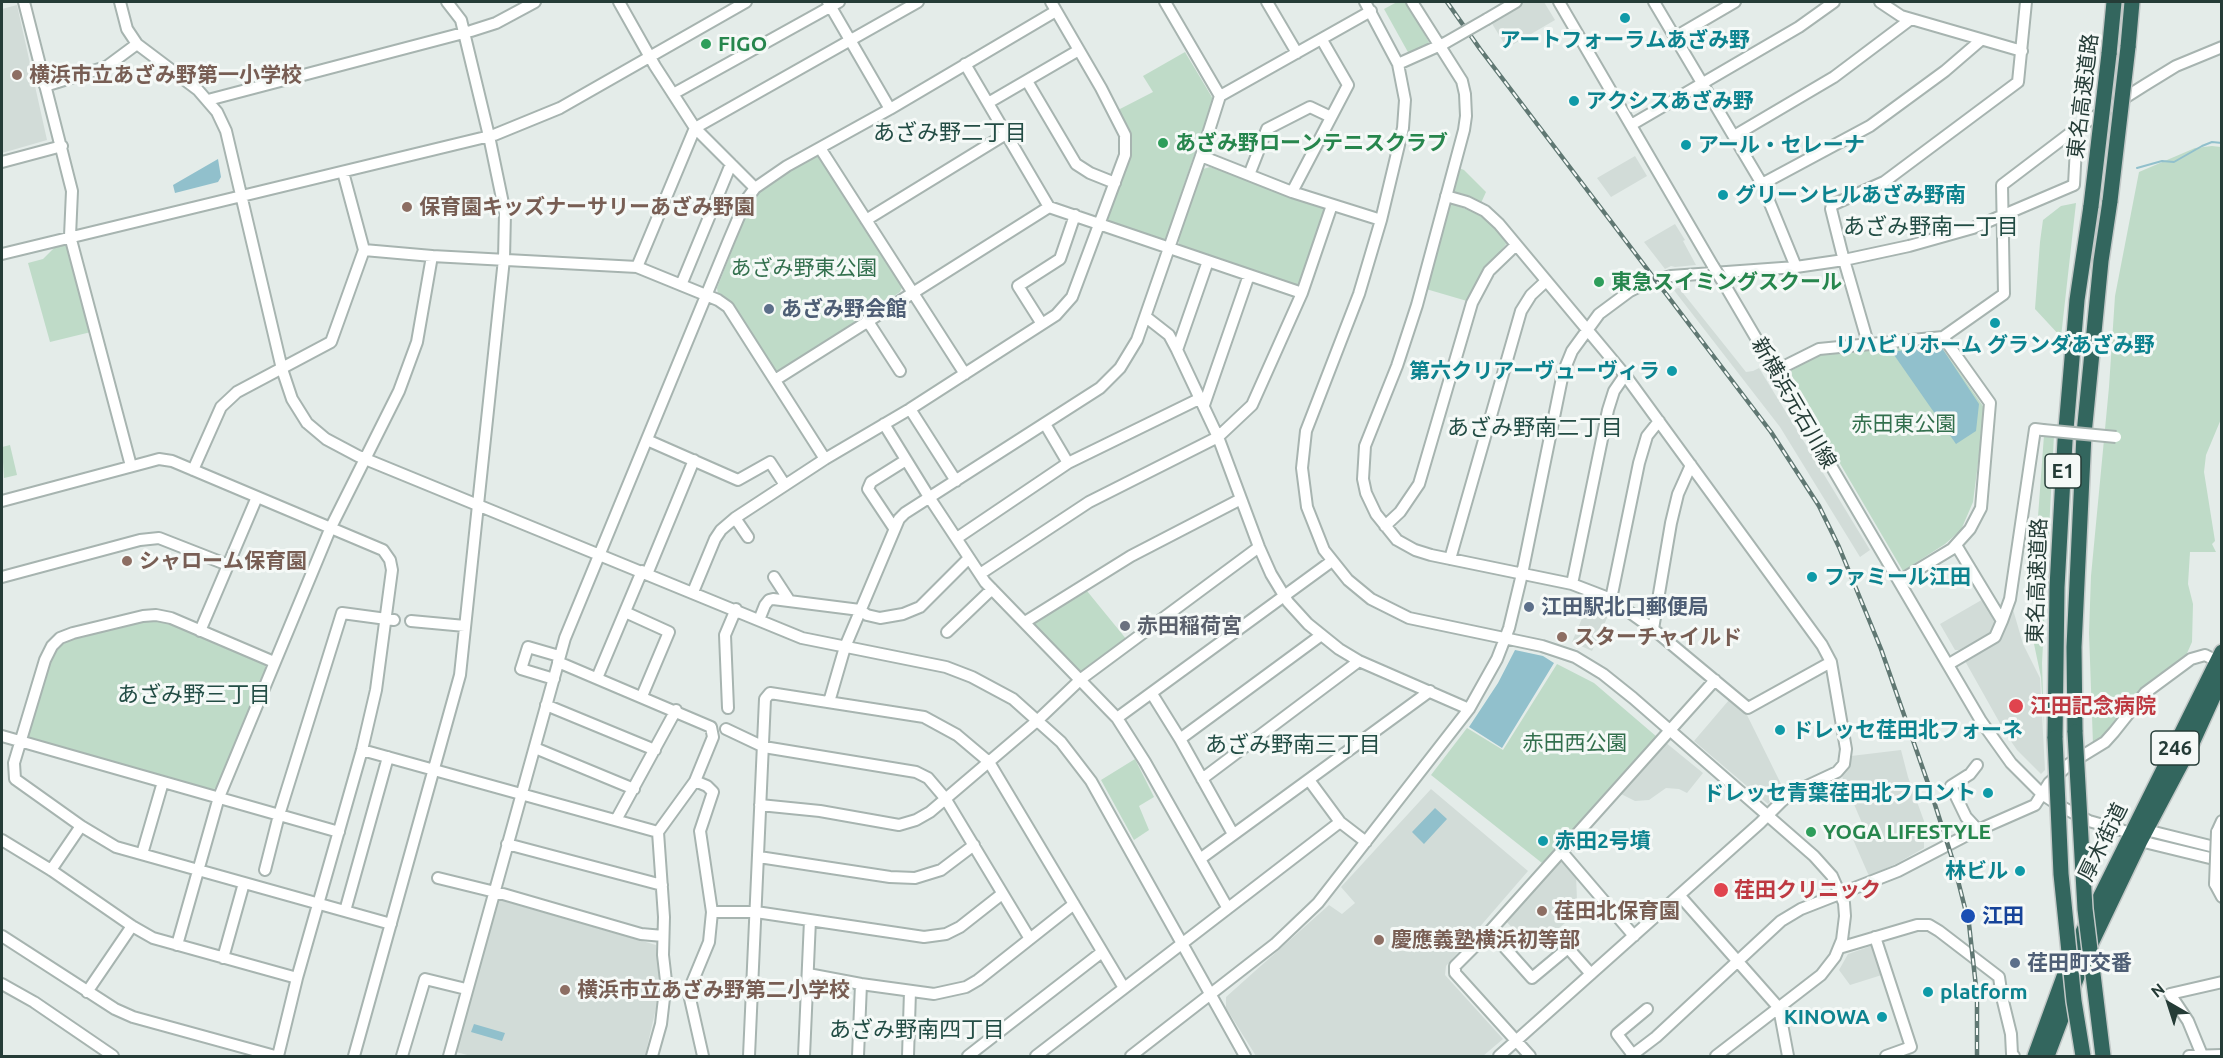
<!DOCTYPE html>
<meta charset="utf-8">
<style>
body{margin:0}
#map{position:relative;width:2223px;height:1058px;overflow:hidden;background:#e4ece9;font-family:Ubuntu,sans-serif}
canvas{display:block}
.frame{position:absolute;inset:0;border:3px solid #253c37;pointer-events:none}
.north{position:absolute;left:2139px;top:974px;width:60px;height:60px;-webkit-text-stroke:4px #f5f9f7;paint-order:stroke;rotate:321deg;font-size:16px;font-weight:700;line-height:24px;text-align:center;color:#253c37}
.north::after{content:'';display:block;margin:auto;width:21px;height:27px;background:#253c37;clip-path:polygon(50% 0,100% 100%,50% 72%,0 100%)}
</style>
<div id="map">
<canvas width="2223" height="1058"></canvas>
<div class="frame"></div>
<div class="north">N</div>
</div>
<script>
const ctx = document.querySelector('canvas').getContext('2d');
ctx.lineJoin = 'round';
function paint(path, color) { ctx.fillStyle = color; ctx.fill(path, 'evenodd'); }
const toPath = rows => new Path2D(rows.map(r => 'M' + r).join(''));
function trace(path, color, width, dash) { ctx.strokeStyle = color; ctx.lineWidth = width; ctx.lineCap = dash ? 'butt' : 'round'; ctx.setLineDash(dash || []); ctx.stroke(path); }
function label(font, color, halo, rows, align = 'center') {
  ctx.font = font + ' Ubuntu,"Noto Sans JP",sans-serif'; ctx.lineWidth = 6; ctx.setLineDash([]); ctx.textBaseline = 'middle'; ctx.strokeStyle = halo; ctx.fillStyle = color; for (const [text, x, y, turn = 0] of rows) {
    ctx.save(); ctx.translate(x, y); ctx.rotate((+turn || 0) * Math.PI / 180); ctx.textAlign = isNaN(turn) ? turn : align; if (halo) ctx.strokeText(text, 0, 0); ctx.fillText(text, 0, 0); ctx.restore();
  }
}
paint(toPath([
 [1525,2,1544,2,1555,20,1507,48,1491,22],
 [17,5,47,140,2,153,2,9],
 [1635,156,1647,176,1611,197,1597,178],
 [1675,224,1685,240,1683,241,1696,265,1675,267,1671,266,1665,269,1644,242],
 [1679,288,1746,372,1753,371,1759,368,1870,550,1860,557,1780,427,1673,289],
 [1591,597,1613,605,1592,651,1572,642],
 [1985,598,1996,616,1996,625,1990,634,1959,650,1955,650,1940,624],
 [2012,606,2023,644,2040,678,2045,770,2041,774,2017,750,2006,734,1965,661,2000,641],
 [1729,700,1747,715,1783,788,1768,804,1694,741],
 [1665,742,1703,773,1687,793,1679,789,1666,788,1649,800,1635,801,1619,793],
 [1901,750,1908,777,1924,821,1924,848,1896,864,1869,876,1852,837,1865,830,1841,774,1851,756],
 [1431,789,1528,871,1446,966,1445,975,1503,1039,1483,1056,1256,1056,1226,1008,1226,997,1329,905,1342,914,1355,903,1341,887],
 [1559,858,1564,860,1576,873,1577,902,1565,923,1533,951,1505,920],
 [497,899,656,945,659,976,657,1004,645,1056,471,1056,456,1052],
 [1874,945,1885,974,1850,985,1839,970,1848,954]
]), '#d2dcd8');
paint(toPath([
 [1397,2,1406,2,1430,44,1409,54,1384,9],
 [1185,52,1213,99,1165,241,1109,223,1106,218,1122,171,1118,110,1153,92,1143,76],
 [2212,146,2221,147,2221,419,2206,455,2204,472,2215,541,2212,544,2216,552,2190,552,2188,584,2193,604,2192,642,2184,660,2099,744,2093,744,2089,633,2091,576,2109,387,2115,296,2139,172,2195,148],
 [814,155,821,157,903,285,900,292,780,371,775,371,733,306,718,294,717,288,749,207,756,193,767,183],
 [1210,167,1322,206,1326,210,1301,281,1296,287,1180,247,1178,240,1203,169],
 [1459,168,1464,170,1486,192,1481,203,1456,194,1453,189],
 [1449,203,1483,215,1507,243,1487,267,1467,301,1426,289],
 [2076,203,2061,337,2035,309,2040,242,2043,220,2061,206],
 [68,244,91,332,50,342,28,263,43,259,54,248],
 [1938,342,1985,409,1973,502,1961,530,1945,544,1903,571,1787,373,1820,354],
 [2044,435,2054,435,2042,663,2044,727,2041,677,2034,644,2034,571],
 [10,445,17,475,4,478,2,447],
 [1087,591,1127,640,1083,673,1032,625],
 [153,619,166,622,264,663,266,668,218,786,213,790,32,740,28,735,51,660,56,649,73,638,141,620],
 [1557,664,1594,683,1657,737,1588,816,1542,863,1431,775,1467,728,1503,750],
 [1135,759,1154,797,1139,806,1149,830,1134,840,1101,780]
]), '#bfdbc8');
paint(toPath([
 [218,159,221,177,218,182,175,193,173,185],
 [1940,345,1979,404,1976,431,1956,444,1892,352],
 [1515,650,1543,656,1554,663,1502,748,1469,727,1498,683],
 [1435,808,1447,819,1424,844,1412,832],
 [474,1024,505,1033,502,1041,471,1032]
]), '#91c0cc');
trace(toPath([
 [2137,168,2162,161,2174,162,2202,146,2212,142,2222,143]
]), '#91c0cc', 2);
const minor = toPath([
 [24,2,72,191,70,236,131,466],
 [120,2,127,29,137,44,198,90,217,112,226,131,282,369,292,399,307,423,326,439,358,456,802,638,946,667,972,677,1013,699,1061,742,1091,781,1245,1056],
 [619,2,655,66,695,128,755,188,787,166,890,109,1056,11],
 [828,2,890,109],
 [1267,2,1297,53],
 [1365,2,1398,64,1405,100,1403,128,1381,220,1359,294,1306,431,1302,468,1307,507,1324,550,1348,580,1371,599,1409,618,1542,646,1575,657,1603,674,1633,698,1814,856,1832,876,1844,903,1845,916,1842,940,1835,957,1821,975,1716,1056],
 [1412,2,1462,81,1465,94,1466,116,1464,130,1417,305,1397,366,1365,446,1363,479,1366,493,1376,514,1397,540,1415,550,1431,555,1572,584,1611,599,1653,629,1748,708,1831,662],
 [1559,2,1713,266],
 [1654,2,1762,184,1796,267],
 [1880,2,1901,16,2022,51],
 [1487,19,1516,2],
 [1675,37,1735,2],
 [965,64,1049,207],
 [1398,64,1445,43],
 [1027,81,1076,164,1090,173,1115,183],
 [45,86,106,67,137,44],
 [673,94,839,2],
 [1220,96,1371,11],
 [208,100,471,31,496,23,535,2],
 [988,103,1079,50],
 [1631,125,1799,27,1834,2],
 [1734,136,1834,77,1911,19],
 [820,148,965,374],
 [1201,156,1292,192,1381,220],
 [2,162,62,146],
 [1249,175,1267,129,1310,107,1331,117],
 [1762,184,1870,126,1945,71,1981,40],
 [1292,192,1348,85,1322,40],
 [1446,196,1467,202,1485,211,1499,224,1625,375,1822,645,1831,662,1846,749,1844,764,1837,772,1792,793,1782,801,1760,823,1499,1056],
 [866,220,1006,134],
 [364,250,432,256,637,267,718,300,728,307,825,459],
 [2,254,494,135,560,108,746,2],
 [637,267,695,128,918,2],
 [681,285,731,164],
 [1726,287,1981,721,2011,763,2042,794,2060,806,2089,821,2131,833,2146,830,2222,849],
 [1146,317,1169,335,1177,350,1218,437,1259,547,1271,574,1288,602,1308,624,1339,649,1359,661,1469,709],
 [867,320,900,371],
 [1042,324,1018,286,1060,259,1075,215],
 [1868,343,1842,253,1831,209,1832,205,1884,182,2018,82,2026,2],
 [1177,350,1208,261],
 [1775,371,1819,349,1943,337,2004,294,2002,185,2077,128,2145,85,2176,66,2222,47],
 [775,380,1049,207,1302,293],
 [1204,405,1249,275],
 [910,409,956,481],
 [884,424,929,497,985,582,1117,718,1145,762,1227,907],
 [1045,424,1068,463],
 [647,440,738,480,770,462,785,485],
 [193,470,221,407,237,392,331,342,364,250,343,172],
 [2,501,148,462,159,459,172,461,383,550,390,560,392,570,376,690,362,750,297,978,278,1056],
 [735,518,748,537],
 [1385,526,1400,512,1419,484,1472,303,1489,271,1516,245],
 [894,528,868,489,871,482,906,460],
 [957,538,1068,463,1201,398],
 [1450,559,1521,311,1531,295,1546,281],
 [647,574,694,460],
 [980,574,1089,502,1218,437,1252,405,1302,293,1332,205],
 [2,577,140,540,159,538,228,565],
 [774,577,789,600],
 [1899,581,1952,549,1970,529,1981,508,1990,403,1943,337],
 [1572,584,1608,410,1614,391,1625,375],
 [693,592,715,539,721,530,735,518,825,459,910,409,1056,315,1072,297,1125,155,1125,135,1101,88,1051,2],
 [1611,599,1639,463,1647,436,1659,421],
 [625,612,669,632,642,696],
 [759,620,765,605,769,600,773,599,860,610,867,615,880,618,903,614,920,607,969,558],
 [411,621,465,626],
 [2002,621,2010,599,2035,429,2043,430],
 [1025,622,1131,556,1241,499],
 [1653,629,1671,523,1678,494,1691,465],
 [200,631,257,497],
 [947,632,992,589],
 [274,662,171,618,156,615,143,616,73,633,60,638,52,646,45,660,14,763,15,779,81,826,116,847,391,924],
 [558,662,711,727,713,737,695,781,658,832,664,917,663,955,666,981,661,1024,652,1056],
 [1949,664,1995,637,2002,621,1956,545],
 [597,678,642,571],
 [554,679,521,669,528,647,559,656],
 [1152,694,1180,739,1233,834],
 [829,702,845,647,899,519,905,513,1100,388,1120,368,1137,340,1201,156,1220,96,1165,2],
 [546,705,655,750],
 [728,708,725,635,736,609],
 [1117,718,1332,561],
 [726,729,764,747,916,772,928,778,945,798,1030,939],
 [2,736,339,832],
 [1180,739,1320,636],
 [535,748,634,789],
 [362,750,658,832],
 [1977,765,1970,774,1951,786,1966,817,1978,830],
 [1202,779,1359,661],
 [1309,780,1340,822,1366,842],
 [695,781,707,786,713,792,700,831,712,912,756,912,924,937,946,934,960,927,1002,894],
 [760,805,820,811,899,825,916,820,930,812,1038,720,1081,679,1259,547],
 [616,820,676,710],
 [2217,832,2222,821],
 [2135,837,2140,841,2222,861],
 [2,840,51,870,132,926,153,938,297,978],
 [507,844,662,885],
 [1562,852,1634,936],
 [142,854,163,782],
 [759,857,890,877,915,878,941,870,974,845],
 [1200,859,1430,691],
 [51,870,81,826],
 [265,870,279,815,342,613,394,620],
 [438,878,495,892],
 [2215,884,2222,897],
 [494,894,503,894,641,934,663,936],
 [1680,896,1779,1008,1788,1056],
 [345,911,388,757],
 [1490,931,1532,978,1568,948,1591,974],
 [2,936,115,1009,133,1017,275,1056],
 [1875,937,1911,1047,1886,1056],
 [177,945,219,797,331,527,399,391,417,342,432,256],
 [1839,948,1917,925,1929,925,1939,931,1999,977,2002,997,2011,1034,2012,1054,2014,1056],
 [223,958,244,883],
 [808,974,861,984,934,994,966,987,978,980,1074,904],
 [2,984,34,1002,113,1056],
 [87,992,132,926],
 [1633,1055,1617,1034,1647,1009],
 [2202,1055,2188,1021,2170,994,2222,982],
 [354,1056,460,675,504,259,505,213,489,136,461,20,447,2],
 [402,1056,425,979,466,989],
 [449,1056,565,638,729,240,746,200,755,188],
 [703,1056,689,994,692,983,709,942,712,912],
 [749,1056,765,699,770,693,924,717,957,735,989,762,1124,988],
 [804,1056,810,920],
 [858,1056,861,984],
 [908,1056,910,991],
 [968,1056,1102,952],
 [1036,1056,1340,822],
 [1131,1056,1275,944,1318,903,1469,709,1497,659,1509,628,1522,574,1563,373,1572,351,1599,314,1630,291,1644,284,1671,276,1796,267,1844,260,1909,246,1973,228,2074,185,2077,128],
 [1530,1056,1455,973,1455,966,1490,931,1715,680],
 [1631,1056,1656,1037,1781,921,1801,909,1898,871,1969,834,2035,805,2049,783,2060,773,2069,764,2105,742,2114,732,2145,693,2191,659,2205,655,2217,661],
 [2189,1056,2222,1055]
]);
const highway = toPath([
 [2128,47,2132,2],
 [2109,54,2114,2],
 [2075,732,2074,647,2084,434,2101,261,2110,201],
 [2055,738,2057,587,2065,441,2077,300,2091,206],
 [2035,1056,2073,952,2222,652],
 [2047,1056,2084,958,2140,841,2193,741,2222,677]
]);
trace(minor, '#a7b4b0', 14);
trace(highway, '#c2c8c7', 18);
trace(minor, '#fff', 10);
trace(highway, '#33665e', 15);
const rail = toPath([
 [1447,2,1480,49,1771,432,1819,506,1839,547,1881,649,1930,789,1953,861,1969,924,1977,996,1977,1056]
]);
trace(rail, '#607873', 4.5);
trace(rail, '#f5f9f7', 2, [7]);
const minorBridge = toPath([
 [1445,43,1487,19],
 [1713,266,1726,287],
 [2043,430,2116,437],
 [2215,884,2217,832]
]);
const highwayBridge = toPath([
 [2110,201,2128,47],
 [2091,206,2109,54],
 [2075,732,2085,909,2103,1056],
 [2055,738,2061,874,2074,1001,2083,1056]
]);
trace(minorBridge, '#a7b4b0', 14, []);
trace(highwayBridge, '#c2c8c7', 18, []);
trace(minorBridge, '#fff', 10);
trace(highwayBridge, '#33665e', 15);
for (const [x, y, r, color] of [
 [1625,18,6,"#0f9aa8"],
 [706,44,6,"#2e9e5b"],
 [17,75,6,"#8d6e63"],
 [1574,101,6,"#0f9aa8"],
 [1163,143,6,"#2e9e5b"],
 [1686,145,6,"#0f9aa8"],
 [1723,195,6,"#0f9aa8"],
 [407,207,6,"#8d6e63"],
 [1599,282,6,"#2e9e5b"],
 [769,309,6,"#5c6f8a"],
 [1995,323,6,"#0f9aa8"],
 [1672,371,6,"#0f9aa8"],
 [127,561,6,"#8d6e63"],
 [1812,577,6,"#0f9aa8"],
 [1529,607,6,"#5c6f8a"],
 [1125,626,6,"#6b7280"],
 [1562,637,6,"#8d6e63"],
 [2016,706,8,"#e0444e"],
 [1780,730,6,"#0f9aa8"],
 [1988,793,6,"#0f9aa8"],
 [1811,832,6,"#2e9e5b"],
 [1543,841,6,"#0f9aa8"],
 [2020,871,6,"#0f9aa8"],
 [1721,890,8,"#e0444e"],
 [1542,911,6,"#8d6e63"],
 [1968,916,8,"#1a4fb4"],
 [1379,940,6,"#8d6e63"],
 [2015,963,6,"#5c6f8a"],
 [565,990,6,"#8d6e63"],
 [1928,992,6,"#0f9aa8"],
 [1882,1017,6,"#0f9aa8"]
]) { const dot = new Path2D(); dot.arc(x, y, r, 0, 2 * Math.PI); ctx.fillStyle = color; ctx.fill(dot); trace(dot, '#f5f9f7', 2); }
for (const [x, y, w] of [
 [2063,471,36],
 [2175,748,48]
]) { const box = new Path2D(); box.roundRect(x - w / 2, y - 17, w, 34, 4.5); ctx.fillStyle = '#f5f9f7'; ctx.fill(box); trace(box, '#253c37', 1.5); }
label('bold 20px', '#253c37', null, [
 ["E1",2063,471],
 ["246",2175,748]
]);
label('bold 21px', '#0d838f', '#f5f9f7', [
 ["アートフォーラムあざみ野",1625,40,"center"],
 ["アクシスあざみ野",1586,101],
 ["アール・セレーナ",1698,145],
 ["グリーンヒルあざみ野南",1735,195],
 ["リハビリホーム グランダあざみ野",1995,345,"center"],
 ["第六クリアーヴューヴィラ",1660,371,"right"],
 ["ファミール江田",1824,577],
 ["ドレッセ荏田北フォーネ",1792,730],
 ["ドレッセ青葉荏田北フロント",1976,793,"right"],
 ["赤田2号墳",1555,841],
 ["林ビル",2008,871,"right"],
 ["platform",1940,992],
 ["KINOWA",1870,1017,"right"]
], 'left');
label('bold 21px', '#27864d', '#f5f9f7', [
 ["FIGO",718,44],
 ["あざみ野ローンテニスクラブ",1175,143],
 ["東急スイミングスクール",1611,282],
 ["YOGA LIFESTYLE",1823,832]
], 'left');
label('bold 21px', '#785e54', '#f5f9f7', [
 ["横浜市立あざみ野第一小学校",29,75],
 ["保育園キッズナーサリーあざみ野園",419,207],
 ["シャローム保育園",139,561],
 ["スターチャイルド",1574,637],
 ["荏田北保育園",1554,911],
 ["慶應義塾横浜初等部",1391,940],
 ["横浜市立あざみ野第二小学校",577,990]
], 'left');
label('21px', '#253c37', '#f5f9f7', [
 ["東名高速道路",2083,96,-83],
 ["新横浜元石川線",1794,403,60],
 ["東名高速道路",2037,581,-88],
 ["厚木街道",2103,842,-64]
]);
label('21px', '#33704e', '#f5f9f7', [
 ["あざみ野東公園",804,268],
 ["赤田東公園",1904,424],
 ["赤田西公園",1575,743]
]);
label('bold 21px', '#4e5e75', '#f5f9f7', [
 ["あざみ野会館",781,309],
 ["江田駅北口郵便局",1541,607],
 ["荏田町交番",2027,963]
], 'left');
label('bold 21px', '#5b616d', '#f5f9f7', [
 ["赤田稲荷宮",1137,626]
], 'left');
label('bold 21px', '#be3a42', '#f5f9f7', [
 ["江田記念病院",2030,706],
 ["荏田クリニック",1734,890]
], 'left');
label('bold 21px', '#164399', '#f5f9f7', [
 ["江田",1982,916]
], 'left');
label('22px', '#234d45', '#f5f9f7', [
 ["あざみ野二丁目",950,133],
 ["あざみ野南一丁目",1931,227],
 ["あざみ野南二丁目",1535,428],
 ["あざみ野三丁目",194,695],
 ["あざみ野南三丁目",1293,745],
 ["あざみ野南四丁目",917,1030]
]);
</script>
